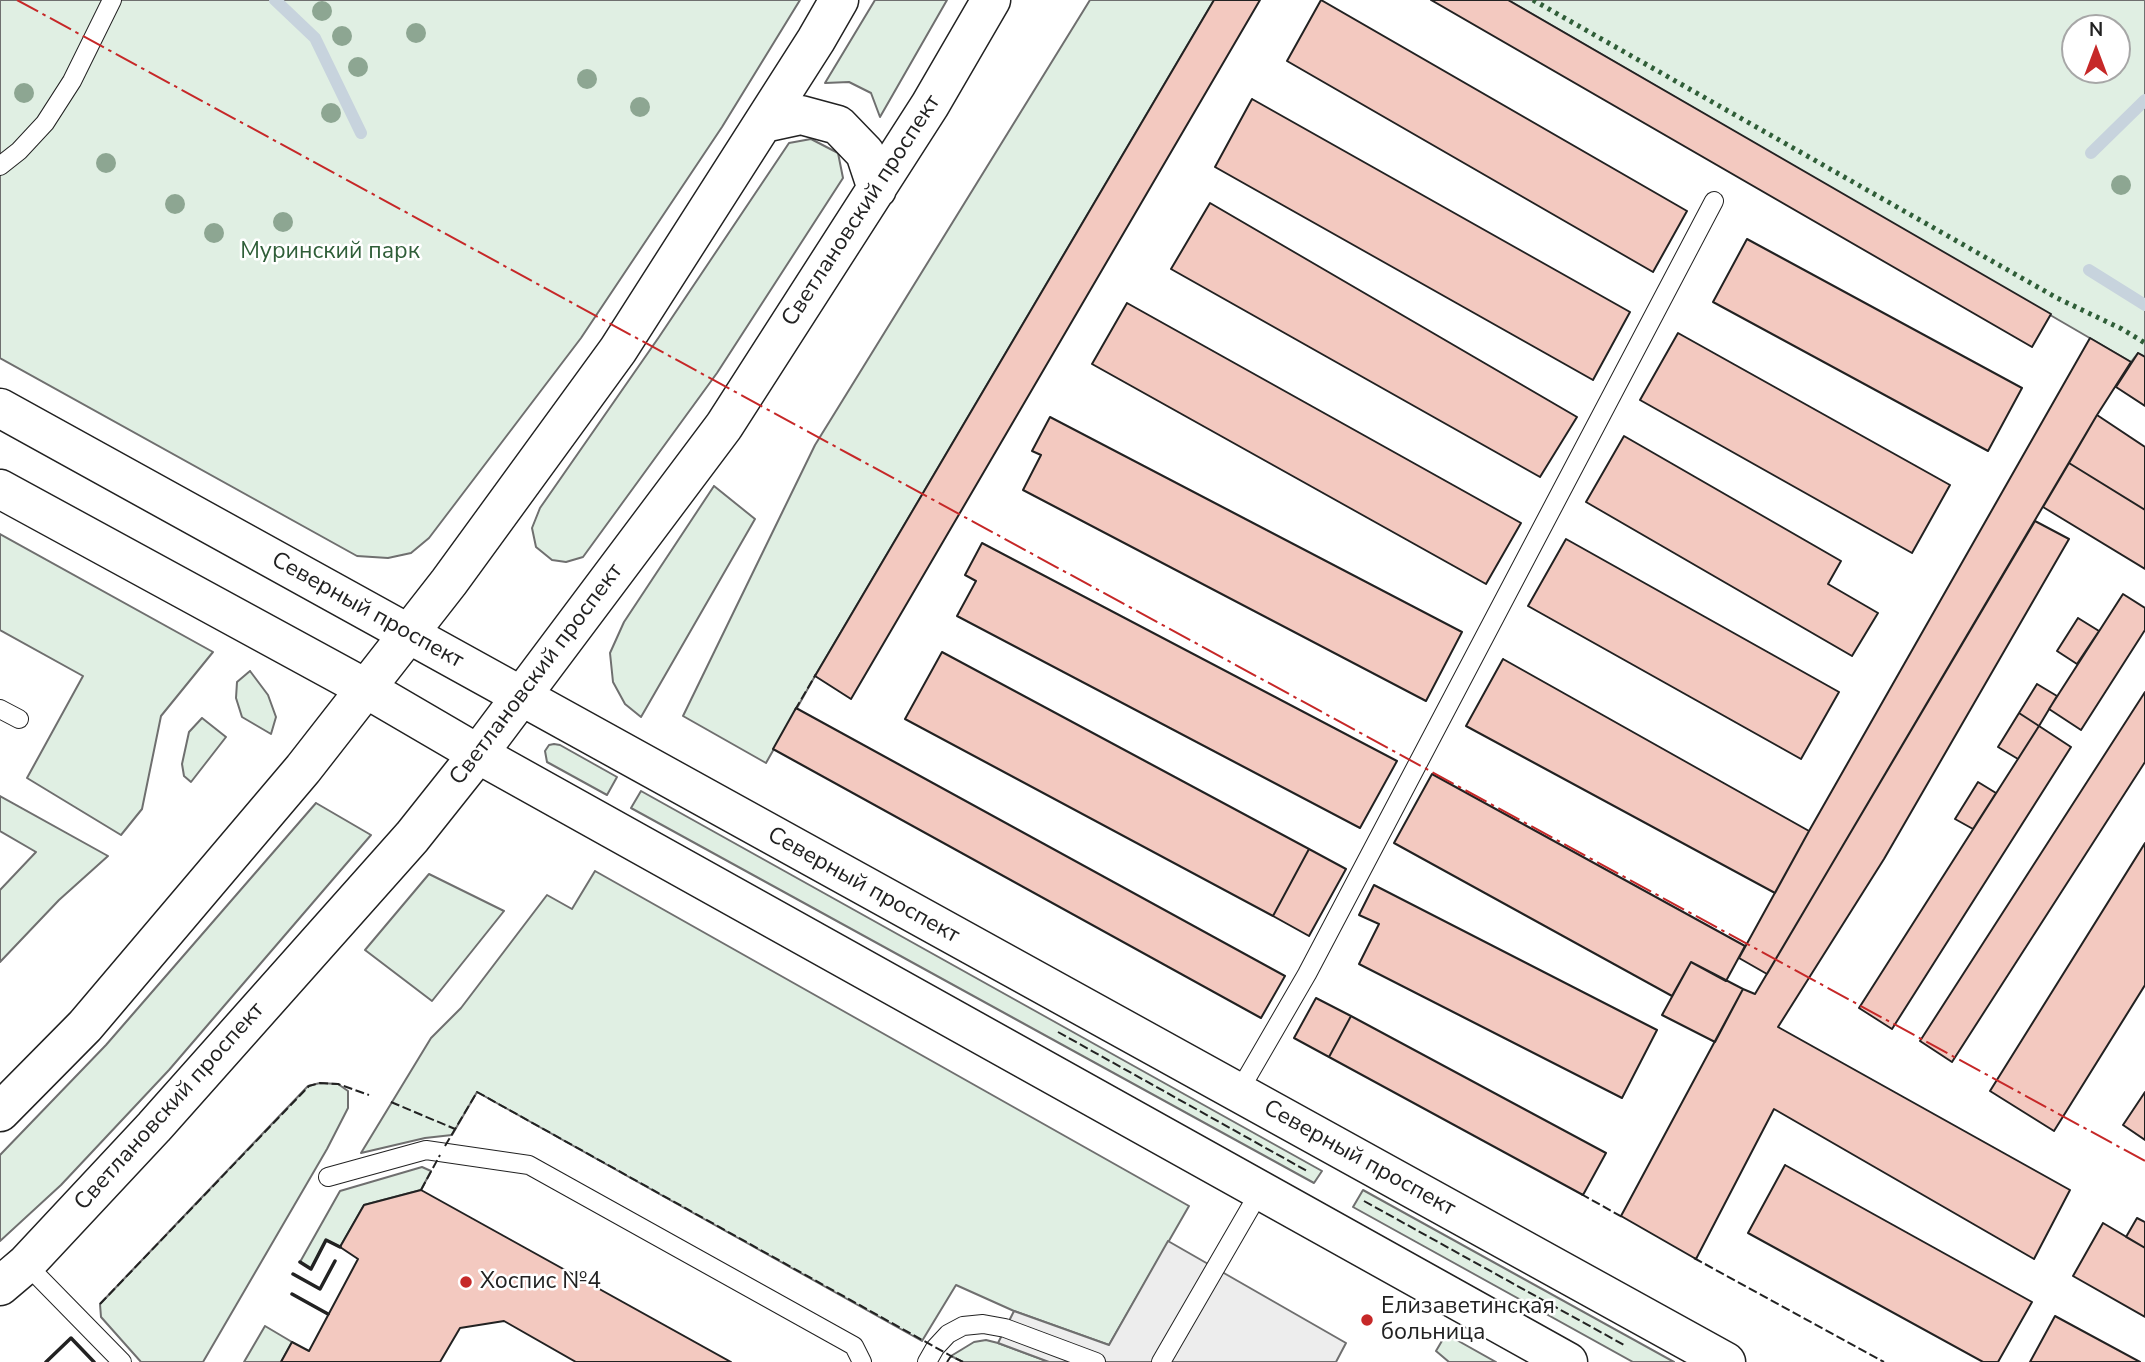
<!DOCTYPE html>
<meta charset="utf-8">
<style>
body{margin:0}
#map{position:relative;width:2145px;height:1362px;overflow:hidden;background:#fff;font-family:"Nunito Sans",sans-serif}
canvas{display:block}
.north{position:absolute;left:2061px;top:14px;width:70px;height:70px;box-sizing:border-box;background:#fff;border:2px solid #a7a7a7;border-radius:50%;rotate:0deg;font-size:19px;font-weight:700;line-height:28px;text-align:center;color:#222}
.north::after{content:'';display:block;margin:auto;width:24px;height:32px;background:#c62828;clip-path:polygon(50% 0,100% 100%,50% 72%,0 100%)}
</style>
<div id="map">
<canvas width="2145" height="1362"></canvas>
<div class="north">N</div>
</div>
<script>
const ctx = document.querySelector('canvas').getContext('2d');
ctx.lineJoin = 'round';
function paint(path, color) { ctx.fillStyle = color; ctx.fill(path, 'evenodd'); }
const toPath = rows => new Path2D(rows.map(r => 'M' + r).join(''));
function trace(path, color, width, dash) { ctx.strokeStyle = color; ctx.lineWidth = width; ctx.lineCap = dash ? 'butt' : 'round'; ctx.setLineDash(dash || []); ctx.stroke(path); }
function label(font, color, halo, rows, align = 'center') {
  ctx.font = font + ' "Nunito Sans",sans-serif'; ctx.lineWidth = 5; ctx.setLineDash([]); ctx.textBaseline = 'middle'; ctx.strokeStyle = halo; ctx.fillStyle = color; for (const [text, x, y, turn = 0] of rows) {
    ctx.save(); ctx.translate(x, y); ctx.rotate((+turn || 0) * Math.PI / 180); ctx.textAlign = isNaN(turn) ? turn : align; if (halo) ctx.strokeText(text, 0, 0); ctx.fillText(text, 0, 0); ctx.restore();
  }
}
const green = toPath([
 [0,0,800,0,722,127,581,338,429,538,411,553,388,558,357,556,0,358,0,0],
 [875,0,947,0,880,117,871,93,849,82,825,83,875,0],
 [1090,0,1214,0,815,676,766,763,683,716,815,445,1090,0],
 [1508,0,2145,0,2145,357,2138,353,2131,362,1508,0],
 [2075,28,2117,28,2117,70,2075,70,2075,28],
 [811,139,838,153,843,178,717,373,583,557,566,562,552,560,536,547,532,528,540,508,659,337,789,143,811,139],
 [714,486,755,519,641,717,625,704,613,682,610,653,624,622,714,486],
 [0,534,213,652,161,716,142,809,121,835,27,778,83,676,0,630,0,534],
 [250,671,268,695,276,717,271,734,242,717,236,698,237,682,250,671],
 [202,718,226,737,191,782,184,776,182,764,189,732,202,718],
 [554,744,560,745,617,777,607,795,547,762,545,751,549,745,554,744],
 [641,791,1322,1171,1314,1183,631,808,641,791],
 [0,796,108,856,59,900,0,962,0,890,36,852,0,831,0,796],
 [316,803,371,835,169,1070,61,1185,0,1241,0,1155,106,1045,316,803],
 [595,871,1189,1206,1109,1345,1014,1311,956,1285,922,1341,477,1092,452,1135,425,1138,361,1153,431,1038,461,1008,547,895,572,909,595,871],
 [429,874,504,911,432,1001,365,950,429,874],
 [320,1083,338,1084,348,1091,348,1108,327,1149,203,1362,141,1362,101,1317,100,1304,308,1086,320,1083],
 [422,1167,431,1171,421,1190,364,1205,340,1247,326,1240,311,1269,300,1262,340,1191,422,1167],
 [1363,1190,1674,1362,1633,1362,1353,1207,1363,1190],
 [265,1326,292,1342,281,1362,244,1362,265,1326],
 [1446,1334,1496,1362,1449,1362,1436,1351,1446,1334],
 [986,1340,998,1343,1049,1362,963,1362,951,1356,974,1342,986,1340]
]);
paint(green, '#e0efe3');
trace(green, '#6f6f6f', 2);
const parking = toPath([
 [1168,1241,1346,1343,1336,1362,1049,1362,998,1343,1014,1311,1109,1345,1168,1241]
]);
paint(parking, '#ededed');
trace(parking, '#6f6f6f', 2);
trace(toPath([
 [275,0,315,38,361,133],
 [2091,153,2145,100],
 [2089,270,2145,305]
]), '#c7d3dd', 12);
const building = toPath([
 [1214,0,1260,0,851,699,815,676,1214,0],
 [1321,0,1687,211,1653,272,1287,61,1321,0],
 [1431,0,1508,0,2051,314,2032,347,1431,0],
 [1252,99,1630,312,1593,380,1215,167,1252,99],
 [1210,203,1577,417,1540,477,1171,269,1210,203],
 [1747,239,2022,388,1988,451,1713,302,1747,239],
 [1127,303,1521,523,1486,584,1092,364,1127,303],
 [1678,333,1950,485,1912,553,1640,400,1678,333],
 [2090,338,2131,362,2097,415,1767,974,1739,958,1809,831,2090,338],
 [2138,353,2145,357,2145,406,2116,387,2138,353],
 [2097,415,2145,447,2145,510,2069,463,2097,415],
 [1050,417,1462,632,1426,701,1023,490,1041,455,1032,451,1050,417],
 [1624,436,1841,561,1828,584,1878,613,1852,656,1586,502,1624,436],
 [2069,463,2145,510,2145,569,2043,507,2069,463],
 [2035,521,2069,539,1884,859,1778,1027,2070,1190,2034,1259,1774,1109,1696,1259,1621,1216,1743,989,1755,994,2035,521],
 [1566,539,1839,692,1801,759,1528,606,1566,539],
 [982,543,1397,761,1360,828,957,616,976,581,965,575,982,543],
 [2123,594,2145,608,2145,630,2081,730,2049,709,2123,594],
 [2078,618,2099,631,2077,664,2057,651,2078,618],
 [942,652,1309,849,1273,916,905,719,942,652],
 [1503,659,1809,831,1775,893,1466,726,1503,659],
 [2037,684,2057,696,2039,726,2019,713,2037,684],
 [2145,692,2145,762,1952,1062,1920,1041,2145,692],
 [796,708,1285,976,1261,1018,773,749,796,708],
 [2019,713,2039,726,2018,759,1998,747,2019,713],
 [2039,726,2071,747,1892,1029,1859,1008,2039,726],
 [1432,774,1745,946,1726,981,1691,962,1672,996,1394,843,1432,774],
 [1978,782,1996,793,1973,829,1955,819,1978,782],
 [2145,843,2145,985,2054,1131,1990,1091,2145,843],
 [1309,849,1346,869,1309,936,1273,916,1309,849],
 [1374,885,1657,1030,1622,1098,1359,964,1379,924,1359,915,1374,885],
 [1691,962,1743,989,1715,1042,1662,1015,1691,962],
 [1316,998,1351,1016,1329,1057,1294,1038,1316,998],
 [1351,1016,1606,1153,1583,1195,1329,1057,1351,1016],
 [2145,1092,2145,1140,2123,1125,2145,1092],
 [1785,1165,2032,1302,1998,1362,1983,1362,1748,1233,1785,1165],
 [421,1190,466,1215,731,1362,576,1362,504,1321,460,1328,440,1362,281,1362,292,1342,309,1351,358,1259,340,1247,364,1205,421,1190],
 [2137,1218,2145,1222,2145,1248,2126,1237,2137,1218],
 [2103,1223,2145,1248,2145,1317,2073,1276,2103,1223],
 [2055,1316,2140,1362,2030,1362,2055,1316]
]);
paint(building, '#f3c9c0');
trace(building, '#222', 2);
const lane = toPath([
 [0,166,19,151,45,123,72,81,112,0],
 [0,709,19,719],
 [1238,1093,1307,974,1714,201],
 [328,1177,426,1150,529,1165,854,1346,862,1362],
 [26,1264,122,1362],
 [927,1362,935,1348,948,1334,963,1326,983,1324,1005,1328,1096,1362],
 [1161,1362,1260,1191]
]);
const secondary = toPath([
 [764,123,801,115,838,125,865,153,877,189],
 [0,408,1726,1362],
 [0,489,365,688,478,754,1568,1362],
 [0,1112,85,1026,303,769,449,582,618,350,816,40,839,0],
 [0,1286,26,1264,154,1127,412,837,478,754,724,426,930,105,991,0]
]);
trace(lane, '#222', 20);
trace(secondary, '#222', 41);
trace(lane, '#fff', 18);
trace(secondary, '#fff', 38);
trace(toPath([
 [1533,0,2057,298,2122,329,2145,343]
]), '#2f5e38', 5, [3.5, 5]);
trace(toPath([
 [795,710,816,674],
 [1058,1032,1307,1171],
 [391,1102,455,1129],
 [445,1146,477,1092,951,1356],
 [421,1190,440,1155],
 [1581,1194,1624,1218],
 [1364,1201,1624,1345],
 [1694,1258,1884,1362],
 [100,1304,309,1086,320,1083,338,1084,369,1095],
 [947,1362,951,1356,963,1362]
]), '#222', 2, [9, 3.5]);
trace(toPath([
 [300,1262,311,1269,326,1240,340,1247],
 [293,1274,320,1289,335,1261],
 [292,1294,328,1314],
 [46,1362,71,1338,94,1362]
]), '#222', 3.5);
trace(toPath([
 [17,0,2145,1161]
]), '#c62828', 2, [24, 5, 3.5, 5]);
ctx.fillStyle = '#8da692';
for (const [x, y] of [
 [322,11],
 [416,33],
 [342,36],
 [358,67],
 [587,79],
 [24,93],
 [640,107],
 [331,113],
 [106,163],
 [2121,185],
 [175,204],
 [283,222],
 [214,233]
]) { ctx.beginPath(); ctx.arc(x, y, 10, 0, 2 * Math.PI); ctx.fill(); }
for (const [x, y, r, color] of [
 [466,1282,7,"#c62828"],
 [1367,1320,7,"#c62828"]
]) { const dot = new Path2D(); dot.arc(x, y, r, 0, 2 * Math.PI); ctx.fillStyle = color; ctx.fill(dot); trace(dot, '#fff', 2.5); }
label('23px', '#222', '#fff', [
 ["Светлановский проспект",862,211,-57],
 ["Северный проспект",367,611,29],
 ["Светлановский проспект",537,675,-53],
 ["Северный проспект",863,886,29],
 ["Светлановский проспект",170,1107,-48],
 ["Северный проспект",1359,1159,29]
]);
label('23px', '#2f5e38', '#fff', [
 ["Муринский парк",330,252]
]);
label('23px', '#222', '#fff', [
 ["Хоспис №4",480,1282],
 ["Елизаветинская",1381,1307],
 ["больница",1381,1333]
], 'left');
</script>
